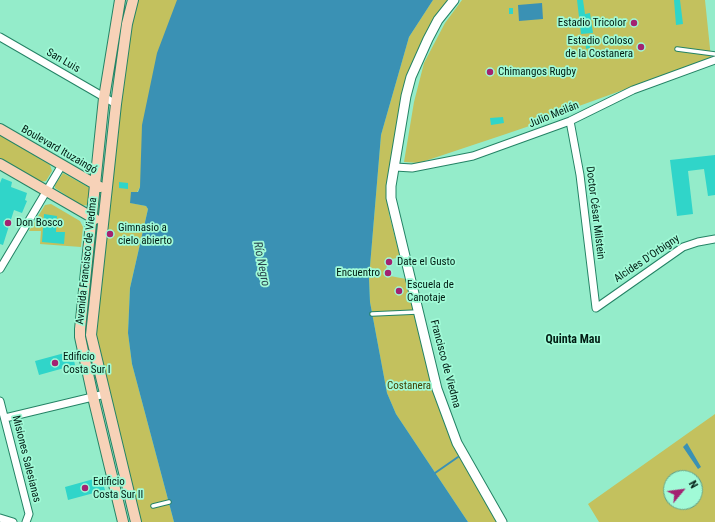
<!DOCTYPE html>
<meta charset="utf-8">
<style>
body{margin:0}
#map{position:relative;width:715px;height:522px;overflow:hidden;background:#94ecca;font-family:"Roboto Condensed",sans-serif}
canvas{display:block}
.north{position:absolute;left:663px;top:470px;width:40px;height:40px;box-sizing:border-box;background:#a1fad7;border:1px solid #61a189;border-radius:50%;rotate:61deg;font-size:11px;font-weight:700;line-height:16px;text-align:center;color:#011c13}
.north::after{content:'';display:block;margin:auto;width:14px;height:18px;background:#a32272;clip-path:polygon(50% 0,100% 100%,50% 72%,0 100%)}
</style>
<div id="map">
<canvas width="715" height="522"></canvas>
<div class="north">N</div>
</div>
<script>
const ctx = document.querySelector('canvas').getContext('2d');
ctx.lineJoin = 'round';
function paint(path, color) { ctx.fillStyle = color; ctx.fill(path, 'evenodd'); }
const toPath = rows => new Path2D(rows.map(r => 'M' + r).join(''));
function trace(path, color, width, dash) { ctx.strokeStyle = color; ctx.lineWidth = width; ctx.lineCap = dash ? 'butt' : 'round'; ctx.setLineDash(dash || []); ctx.stroke(path); }
function label(font, color, halo, rows, align = 'center') {
  ctx.font = font + ' "Roboto Condensed",sans-serif'; ctx.lineWidth = 3.5; ctx.setLineDash([]); ctx.textBaseline = 'middle'; ctx.strokeStyle = halo; ctx.fillStyle = color; for (const [text, x, y, turn = 0] of rows) {
    ctx.save(); ctx.translate(x, y); ctx.rotate((+turn || 0) * Math.PI / 180); ctx.textAlign = isNaN(turn) ? turn : align; if (halo) ctx.strokeText(text, 0, 0); ctx.fillText(text, 0, 0); ctx.restore();
  }
}
paint(toPath([
 [135,0,190,0,140,187,131,203,146,206,148,209,130,288,128,333,132,364,174,522,138,522,94,335,118,105],
 [433,0,449,0,434,20,415,57,402,95,386,188,389,214,400,257,388,260,385,275,406,279,433,390,498,522,468,522,396,414,387,393,370,302,369,278,381,135,409,37],
 [462,0,705,0,711,58,579,106,579,109,506,134,419,163,404,162,414,102,424,63,445,23],
 [0,135,50,165,52,171,46,181,40,182,0,158],
 [63,173,88,187,90,189,87,205,82,206,55,188,55,185],
 [51,204,80,221,83,227,81,247,40,244,41,231,29,231,45,205],
 [715,414,715,522,599,522,588,504],
 [671,478,695,478,695,502,671,502]
]), '#c3c15e');
paint(toPath([
 [177,0,433,0,409,37,381,135,369,278,370,302,387,393,396,414,468,522,174,522,132,364,128,333,130,288,148,209,146,206,130,203,131,192,138,192,140,187,142,125,157,53],
 [542,3,543,19,519,21,518,5],
 [687,443,701,467,698,469,683,447]
]), '#3a91b4');
trace(toPath([
 [435,473,458,457]
]), '#3a91b4', 2);
paint(toPath([
 [577,0,583,0,585,14,590,13,593,33,581,34],
 [674,0,680,0,683,24,676,25],
 [509,8,513,8,513,14,509,14],
 [589,38,590,48,586,49,585,39],
 [503,117,504,123,491,125,490,118],
 [715,155,715,195,708,196,704,169,688,171,693,214,677,216,670,160],
 [2,178,12,182,11,187,27,193,25,200,27,201,22,213,14,210,3,245,0,244,0,183],
 [119,182,128,183,128,189,119,188],
 [44,214,57,216,56,232,65,232,64,244,42,242],
 [72,351,75,365,39,375,35,361],
 [101,477,105,490,68,500,65,487]
]), '#30d5c9');
const service = toPath([
 [677,49,715,54],
 [372,314,417,312],
 [153,506,169,502]
]);
const minor = toPath([
 [0,37,116,104],
 [570,121,580,175,596,308,683,247,698,242,715,239],
 [395,167,412,168,473,156,570,121,633,90,715,60],
 [0,269,62,165],
 [0,401,29,514,26,522],
 [5,418,105,394],
 [0,518,13,522]
]);
const tertiary = toPath([
 [454,0,438,20,428,39,411,77,406,96,391,186,391,198,437,389,457,443,502,522]
]);
const secondary = toPath([
 [120,0,104,98,80,329,80,337,93,397,123,522],
 [133,0,127,24,116,104,91,335,136,522],
 [0,129,100,187],
 [0,164,95,219]
]);
trace(service, '#248365', 5.5);
trace(minor, '#248365', 9);
trace(tertiary, '#248365', 11);
trace(secondary, '#248365', 12);
trace(service, '#fff', 3.5);
trace(minor, '#fff', 7);
trace(tertiary, '#fff', 9);
trace(secondary, '#f7d2b8', 10);
for (const [x, y, r, color] of [
 [634,23,4,"#a32272"],
 [641,47,4,"#a32272"],
 [490,72,4,"#a32272"],
 [8,223,4,"#a32272"],
 [110,234,4,"#a32272"],
 [389,262,4,"#a32272"],
 [388,273,4,"#a32272"],
 [399,291,4,"#a32272"],
 [55,363,4,"#a32272"],
 [85,488,4,"#a32272"]
]) { const dot = new Path2D(); dot.arc(x, y, r, 0, 2 * Math.PI); ctx.fillStyle = color; ctx.fill(dot); trace(dot, '#a1fad7', 1.5); }
label('11px', '#011c13', '#a1fad7', [
 ["Estadio Tricolor",626,23,"right"],
 ["Estadio Coloso",633,41,"right"],
 ["de la Costanera",633,54,"right"],
 ["Chimangos Rugby",498,72],
 ["Don Bosco",16,223],
 ["Gimnasio a",118,228],
 ["cielo abierto",118,241],
 ["Date el Gusto",397,262],
 ["Encuentro",380,273,"right"],
 ["Escuela de",407,285],
 ["Canotaje",407,298],
 ["Edificio",63,357],
 ["Costa Sur I",63,370],
 ["Edificio",93,482],
 ["Costa Sur II",93,495]
], 'left');
label('11px', '#011c13', '#a1fad7', [
 ["San Luis",63,61,30],
 ["Julio Meilán",554,115,-22],
 ["Boulevard Ituzaingó",59,150,30],
 ["Doctor César Milstein",595,213,83],
 ["Alcides D'Orbigny",647,259,-34],
 ["Avenida Francisco de Viedma",87,261,-84],
 ["Francisco de Viedma",445,364,75],
 ["Misiones Salesianas",26,459,76]
]);
label('11px', '#434103', '#a1fad7', [
 ["Costanera",409,386]
]);
label('italic 12px', '#29444f', '#a1fad7', [
 ["Río Negro",261,264,79]
]);
label('bold 12px', '#011c13', '#a1fad7', [
 ["Quinta Mau",573,340]
]);
</script>
